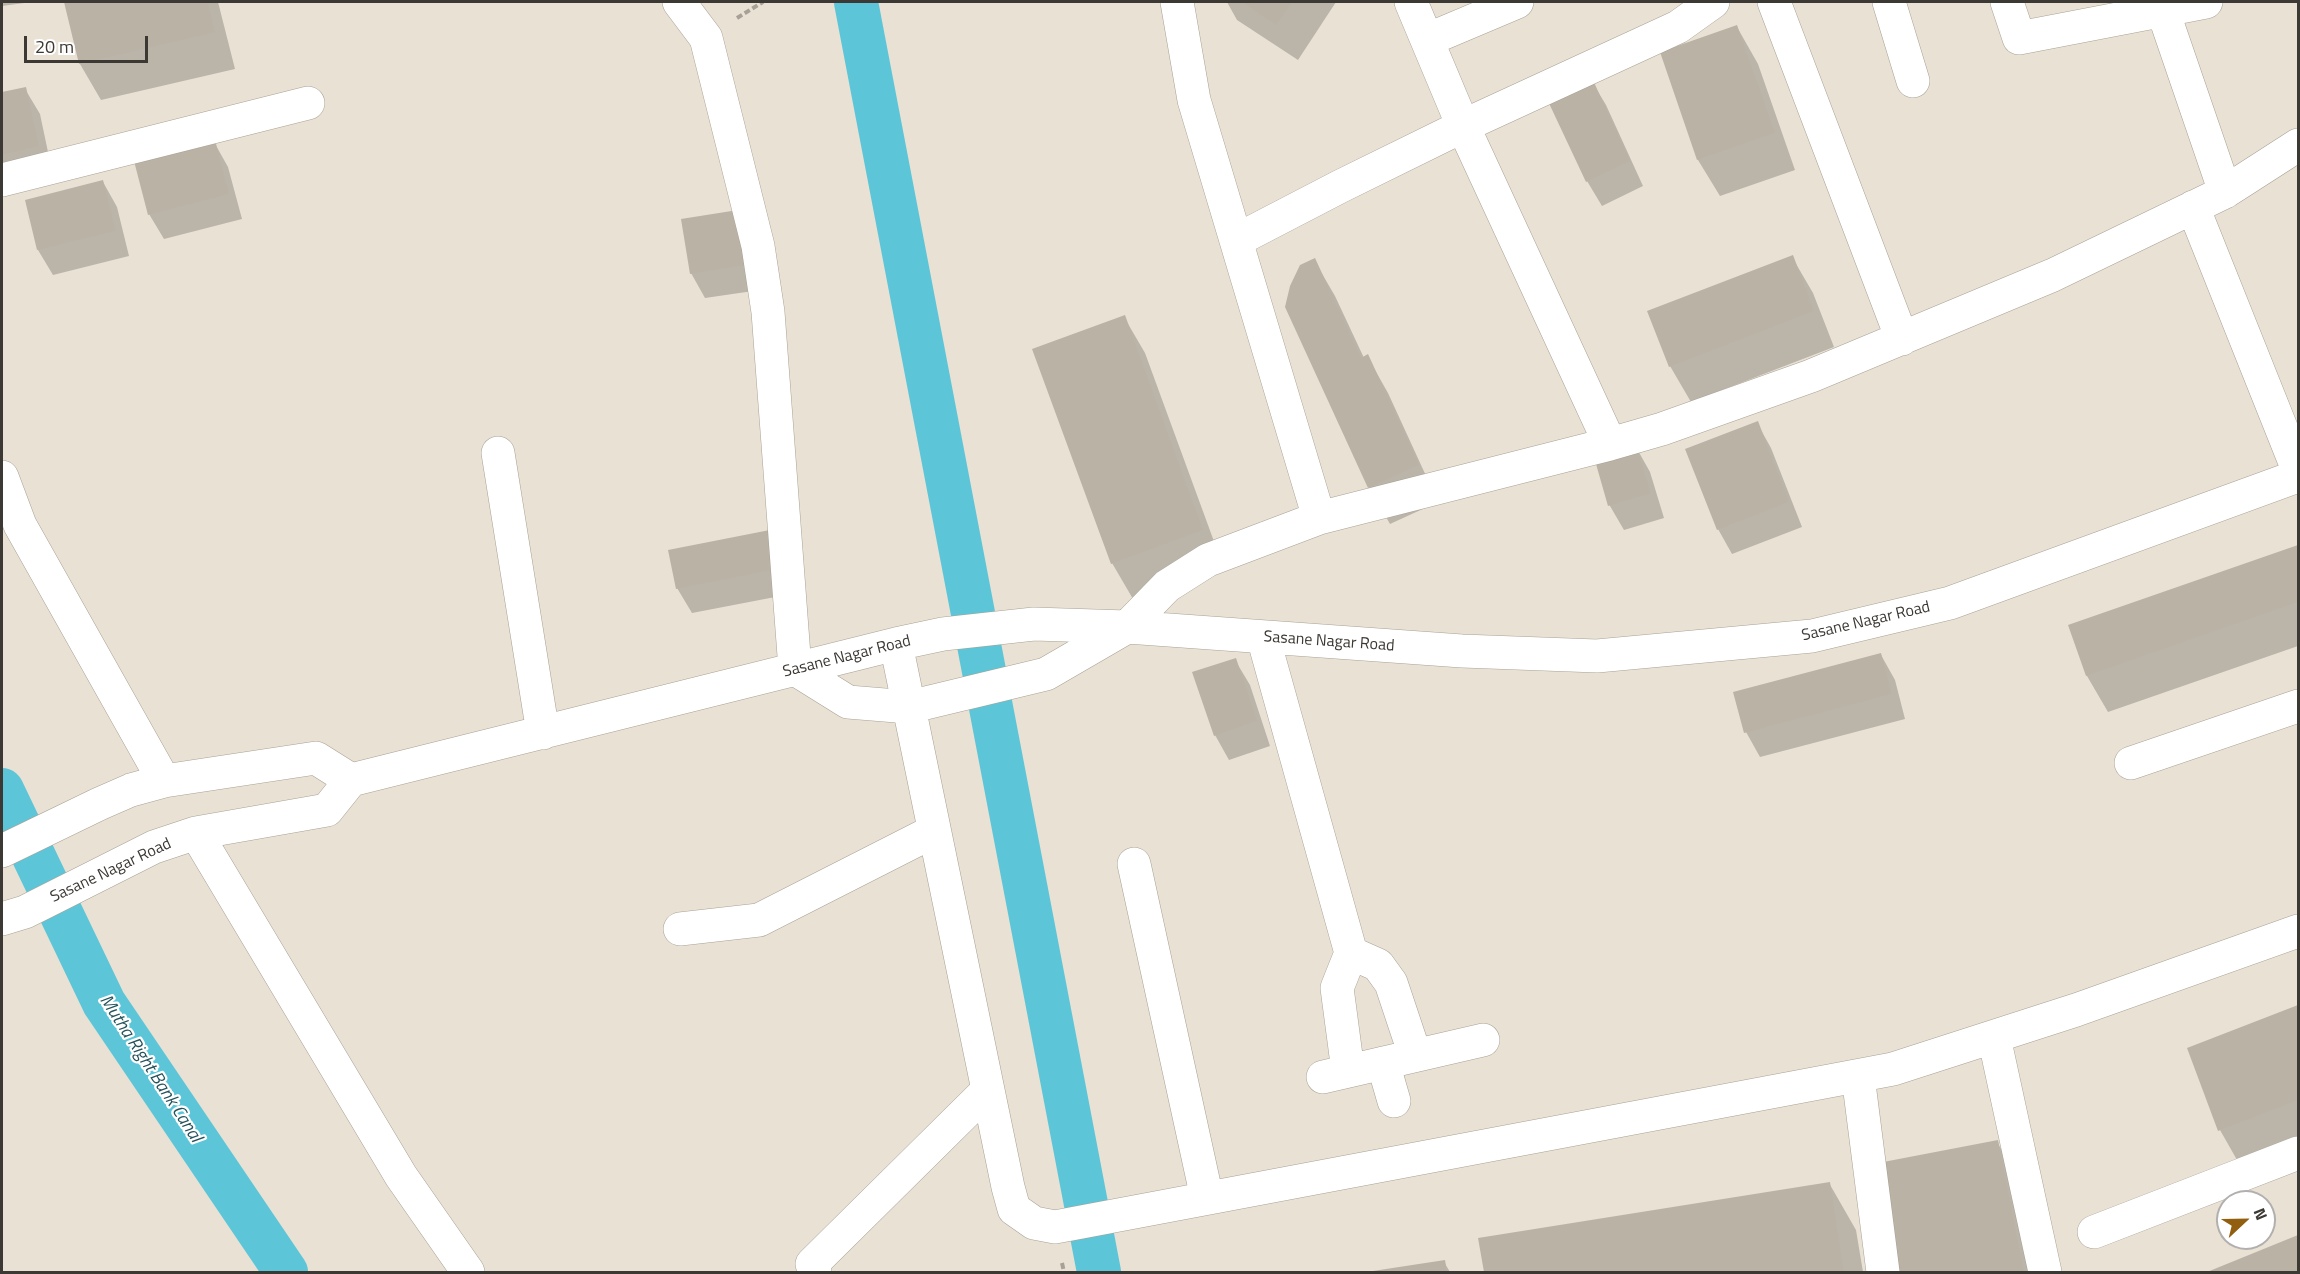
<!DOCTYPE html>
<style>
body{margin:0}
#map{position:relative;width:2300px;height:1274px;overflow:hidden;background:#e9e1d4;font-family:"Titillium Web",sans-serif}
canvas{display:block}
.frame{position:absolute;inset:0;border:3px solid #3c3934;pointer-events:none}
.north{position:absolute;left:2216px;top:1190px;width:60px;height:60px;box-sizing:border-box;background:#fff;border:2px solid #b1b0ae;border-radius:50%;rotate:68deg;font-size:16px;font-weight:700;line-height:24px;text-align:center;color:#3c3934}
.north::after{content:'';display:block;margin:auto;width:21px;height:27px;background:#925f10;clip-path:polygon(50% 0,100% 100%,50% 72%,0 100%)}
.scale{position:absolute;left:24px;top:36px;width:124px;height:27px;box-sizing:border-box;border:3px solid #3c3934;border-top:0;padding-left:8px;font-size:18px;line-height:21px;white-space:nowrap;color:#3c3934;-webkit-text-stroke:4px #fff;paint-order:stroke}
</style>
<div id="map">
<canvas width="2300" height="1274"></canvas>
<div class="frame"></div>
<div class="north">N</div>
<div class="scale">20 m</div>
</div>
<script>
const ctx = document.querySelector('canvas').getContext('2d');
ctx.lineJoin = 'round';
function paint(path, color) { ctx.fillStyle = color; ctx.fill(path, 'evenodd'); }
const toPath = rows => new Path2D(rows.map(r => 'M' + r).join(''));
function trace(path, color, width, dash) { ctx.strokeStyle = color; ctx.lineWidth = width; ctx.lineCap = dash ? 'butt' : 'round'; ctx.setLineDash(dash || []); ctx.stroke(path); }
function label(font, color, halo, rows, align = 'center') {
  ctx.font = font + ' "Titillium Web",sans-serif'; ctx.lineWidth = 4.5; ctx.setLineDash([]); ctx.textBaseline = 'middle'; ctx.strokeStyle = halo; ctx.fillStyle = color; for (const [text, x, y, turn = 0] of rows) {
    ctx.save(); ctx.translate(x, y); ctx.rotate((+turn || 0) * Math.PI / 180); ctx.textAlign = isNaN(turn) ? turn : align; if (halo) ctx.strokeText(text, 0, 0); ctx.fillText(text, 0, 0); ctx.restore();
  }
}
paint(toPath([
 [2,2,32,2,2,6],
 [66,2,218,2,235,69,101,100,80,64],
 [1227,2,1336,2,1298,60,1237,20],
 [1737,27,1758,64,1795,170,1720,196,1698,160,1662,53],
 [1591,80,1606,105,1643,186,1602,206,1587,181],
 [25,89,40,114,52,171,2,182,2,94],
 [214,142,228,167,242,219,164,239,149,214],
 [103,182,117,207,129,256,53,275,38,250,27,201],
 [737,212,760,290,705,298,691,273],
 [1792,257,1813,293,1834,347,1691,402,1670,366],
 [1314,260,1335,296,1364,358,1367,356,1388,393,1438,502,1390,524,1369,487],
 [1124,317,1145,353,1223,566,1133,599,1112,563],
 [1757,423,1771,448,1802,527,1732,554,1718,529],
 [1636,447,1650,472,1664,518,1624,530,1610,506,1595,458],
 [774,531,796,593,692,613,677,588],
 [2298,546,2298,646,2108,712,2087,676,2070,626],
 [1881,655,1895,680,1905,719,1760,757,1746,732],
 [1235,660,1250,685,1270,746,1229,760,1215,735],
 [2298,1007,2298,1145,2241,1167,2220,1130,2189,1049],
 [1997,1142,2024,1188,2040,1272,1901,1272,1880,1164],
 [1829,1183,1856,1230,1863,1272,1486,1272,1480,1239],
 [2298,1236,2298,1272,2211,1272],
 [1444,1262,1450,1272,1375,1272]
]), '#0003');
trace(toPath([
 [856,2,1099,1272],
 [2,790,104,1003,286,1272]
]), '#5cc6d8', 44);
paint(toPath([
 [64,2,208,2,215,32,79,64],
 [1242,2,1292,2,1276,25],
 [1737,25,1775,133,1697,160,1660,52],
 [1592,78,1630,161,1586,182,1547,99],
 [26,87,39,146,2,155,2,92],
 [215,140,229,194,148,215,134,161],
 [103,180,116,231,37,250,25,200],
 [738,210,746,265,690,274,681,219],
 [1793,255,1814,311,1669,367,1647,311],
 [1315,258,1361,358,1368,354,1419,465,1368,488,1285,307,1290,286,1300,265],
 [1125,315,1203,530,1111,564,1032,349],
 [1758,421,1789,502,1717,530,1685,449],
 [1636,445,1651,493,1608,506,1594,457],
 [775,529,782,568,676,589,668,550],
 [2298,545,2298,602,2086,676,2068,625],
 [1881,653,1892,694,1744,733,1733,692],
 [1236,658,1257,721,1214,736,1192,672],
 [2298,1005,2298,1100,2218,1131,2187,1048],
 [1998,1140,2024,1272,1899,1272,1878,1163],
 [1830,1182,1844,1272,1484,1272,1478,1238],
 [2298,1235,2298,1272,2207,1272],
 [1445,1260,1447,1272,1373,1272,1373,1271]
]), '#b9b2a5');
const minor = toPath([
 [679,2,706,38,758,246,768,312,795,669],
 [1177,2,1194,100,1319,518],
 [1411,2,1463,126,1610,444],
 [1774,2,1902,339],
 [1889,2,1913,81],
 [2007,2,2019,38,2206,2],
 [2163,11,2225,192],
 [1427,40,1517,2],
 [2,180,308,103],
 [2193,207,2298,470],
 [1237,240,1341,186,1463,126,1678,27,1713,2],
 [498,453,543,733],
 [2,477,20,525,164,781],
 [1263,637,1351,953,1337,988,1348,1071],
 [896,644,1008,1187,1014,1209,1034,1223,1055,1227,1893,1069,2076,1010,2298,931],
 [795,669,848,702,909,707,1046,674,1127,627,1167,586,1208,560,1319,518,1610,444,1662,429,1811,376,2053,275,2225,192,2298,145],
 [2131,763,2298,706],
 [196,833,401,1176,468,1272],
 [2,851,99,804,131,790,164,781,316,758,351,780],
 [1134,864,1207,1198],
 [2,919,25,912,154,847,196,833,327,810,351,780,896,644,943,634,1034,624,1127,627,1462,651,1597,656,1812,636,1950,603,2298,476],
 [680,929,759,920,934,831],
 [1351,953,1378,965,1391,983,1415,1055],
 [1994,1037,2045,1272],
 [1383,1063,1394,1101],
 [1858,1076,1883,1272],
 [1323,1077,1483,1040],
 [2094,1232,2298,1153],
 [815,1272,812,1264,988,1090]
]);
trace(minor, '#a8a295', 34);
trace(toPath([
 [737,18,763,2],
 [1062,1263,1064,1272]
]), '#a6a096', 4, [6, 3]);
trace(minor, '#fff', 33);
label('16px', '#3c3934', '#fff', [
 ["Sasane Nagar Road",1866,622,-13],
 ["Sasane Nagar Road",1329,642,4],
 ["Sasane Nagar Road",847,657,-14],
 ["Sasane Nagar Road",111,871,-25]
]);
label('italic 18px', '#23525a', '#fff', [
 ["Mutha Right Bank Canal",150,1069,57]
]);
</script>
